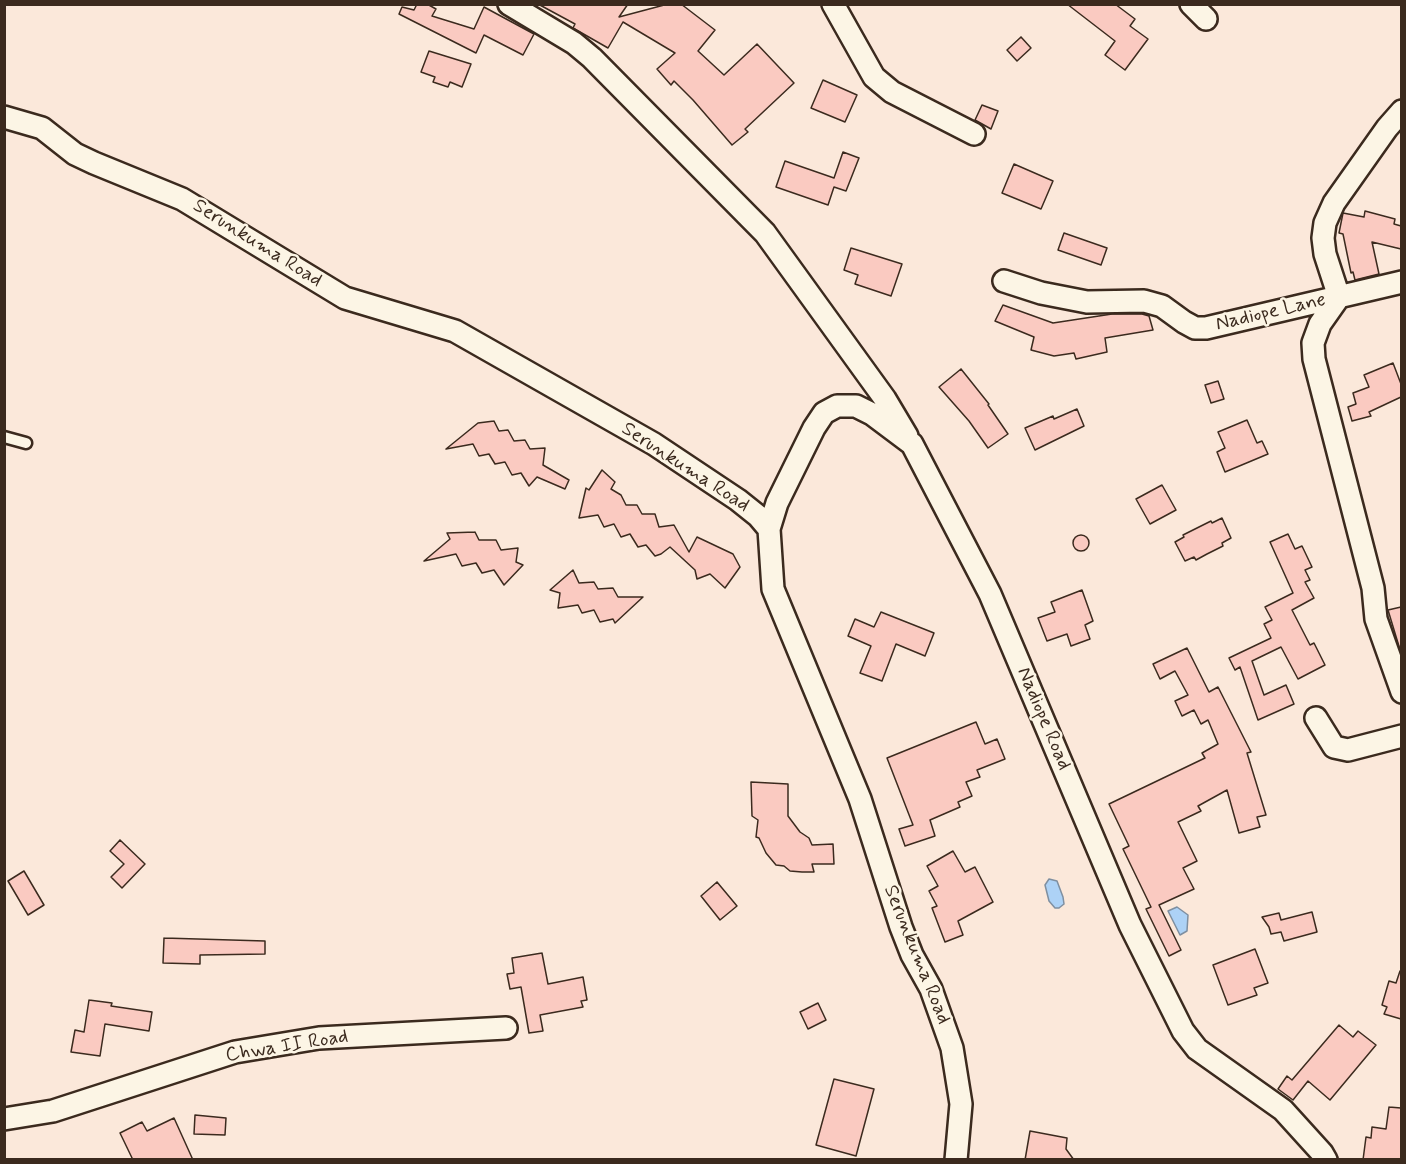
<!DOCTYPE html>
<style>
body{margin:0}
#map{position:relative;width:1406px;height:1164px;overflow:hidden;background:#fbe8da;font-family:Mynerve,sans-serif}
canvas{display:block}
.frame{position:absolute;inset:0;border:6px solid #3b2a1e;pointer-events:none}
</style>
<div id="map">
<canvas width="1406" height="1164"></canvas>
<div class="frame"></div>
</div>
<script>
const ctx = document.querySelector('canvas').getContext('2d');
ctx.lineJoin = 'round';
function paint(path, color) { ctx.fillStyle = color; ctx.fill(path, 'evenodd'); }
const toPath = rows => new Path2D(rows.map(r => 'M' + r).join(''));
function trace(path, color, width, dash) { ctx.strokeStyle = color; ctx.lineWidth = width; ctx.lineCap = dash ? 'butt' : 'round'; ctx.setLineDash(dash || []); ctx.stroke(path); }
function label(font, color, halo, rows, align = 'center') {
  ctx.font = font + ' Mynerve,sans-serif'; ctx.lineWidth = 5; ctx.setLineDash([]); ctx.textBaseline = 'middle'; ctx.strokeStyle = halo; ctx.fillStyle = color; for (const [text, x, y, turn = 0] of rows) {
    ctx.save(); ctx.translate(x, y); ctx.rotate((+turn || 0) * Math.PI / 180); ctx.textAlign = isNaN(turn) ? turn : align; if (halo) ctx.strokeText(text, 0, 0); ctx.fillText(text, 0, 0); ctx.restore();
  }
}
const water = toPath([
 [1049,879,1057,881,1063,897,1064,904,1059,908,1055,908,1049,901,1045,885,1049,879],
 [1177,907,1188,915,1187,931,1180,935,1168,911,1177,907]
]);
paint(water, '#add2f6');
trace(water, '#7f8fa0', 1.5);
const building = toPath([
 [417,4,427,4,436,9,432,16,474,29,484,7,534,34,523,55,484,35,476,53,399,14,402,7,414,10,417,4],
 [538,4,628,4,619,17,668,4,681,4,715,30,698,51,724,75,757,44,794,83,745,129,748,132,732,145,693,100,674,81,671,85,657,69,675,53,623,22,608,48,573,28,575,24,538,4],
 [1067,4,1115,4,1135,19,1130,26,1148,39,1125,70,1105,55,1115,41,1067,4],
 [1021,37,1031,48,1017,61,1007,50,1021,37],
 [429,51,471,64,462,87,450,82,448,87,433,82,435,77,421,72,429,51],
 [823,80,857,95,845,122,811,108,823,80],
 [982,105,998,111,991,129,975,120,982,105],
 [843,152,859,158,846,191,834,187,828,205,776,187,785,161,834,178,843,152],
 [1014,164,1053,181,1041,209,1002,193,1014,164],
 [1365,211,1395,219,1394,224,1401,226,1401,249,1372,242,1379,274,1355,280,1353,272,1351,273,1343,234,1339,233,1343,213,1364,217,1365,211],
 [1064,233,1107,248,1101,265,1058,250,1064,233],
 [851,248,902,264,891,296,855,284,858,275,844,270,851,248],
 [1003,305,1053,323,1112,314,1142,314,1149,316,1153,330,1105,338,1107,352,1076,359,1074,353,1054,356,1031,350,1034,337,995,321,1003,305],
 [1393,363,1401,384,1401,397,1369,412,1371,416,1352,421,1348,407,1356,404,1353,393,1369,387,1364,375,1393,363],
 [961,369,989,404,988,405,1008,434,988,448,969,421,939,387,961,369],
 [1218,381,1224,399,1211,403,1205,385,1218,381],
 [1077,409,1084,426,1035,450,1025,428,1053,416,1054,419,1077,409],
 [1247,420,1257,443,1262,441,1268,454,1225,472,1217,452,1225,448,1218,432,1247,420],
 [494,421,499,431,508,430,514,441,525,440,530,449,545,448,543,465,569,480,565,489,537,477,529,486,521,473,512,475,505,462,495,464,489,454,479,456,473,444,446,449,478,423,494,421],
 [602,470,615,482,611,489,621,495,626,505,637,505,642,514,655,514,659,527,674,525,689,552,697,537,733,554,740,567,725,588,710,574,697,579,695,570,670,547,661,554,655,556,646,545,638,547,630,534,621,537,614,524,604,527,598,515,579,518,586,488,589,490,602,470],
 [1162,485,1176,510,1150,524,1136,499,1162,485],
 [1222,518,1231,538,1222,543,1223,546,1207,554,1196,560,1194,557,1185,561,1175,542,1184,537,1183,535,1211,521,1212,523,1222,518],
 [475,532,479,540,496,540,501,550,518,548,516,562,523,565,504,585,494,570,482,573,476,563,462,566,456,554,424,561,450,539,447,533,475,532],
 [1288,534,1295,549,1302,546,1312,567,1305,570,1310,580,1305,582,1314,598,1292,610,1310,645,1314,643,1325,665,1298,679,1281,647,1252,661,1264,695,1286,685,1294,704,1258,720,1240,667,1235,670,1229,658,1271,638,1264,624,1272,620,1265,607,1293,593,1270,542,1288,534],
 '1073 543a8 8 0 1 1 16 0a8 8 0 1 1-16 0Z',
 [573,570,579,583,594,582,598,589,613,588,618,597,643,597,615,623,613,619,600,622,594,610,582,613,578,605,558,608,560,593,550,590,573,570],
 [1082,590,1093,621,1085,625,1090,639,1071,646,1067,634,1047,641,1038,618,1055,612,1051,602,1082,590],
 [1401,607,1401,653,1388,610,1401,607],
 [881,612,934,633,925,656,896,644,882,681,860,673,871,646,848,636,855,619,874,627,881,612],
 [1187,648,1209,692,1218,687,1251,752,1247,753,1266,815,1257,817,1260,827,1239,833,1227,790,1198,806,1201,811,1178,822,1197,861,1183,868,1194,889,1159,905,1181,950,1169,956,1146,909,1151,907,1123,849,1129,846,1109,804,1205,758,1202,753,1218,744,1208,720,1201,724,1194,710,1182,716,1175,701,1188,695,1175,671,1160,679,1153,664,1187,648],
 [976,722,985,744,997,739,1005,759,977,770,980,777,966,782,972,796,958,802,960,807,930,820,935,836,905,846,899,829,913,825,887,758,976,722],
 [751,782,788,784,788,816,800,832,809,838,812,845,833,844,834,864,812,864,814,872,802,872,790,871,784,866,776,865,766,853,759,838,756,837,758,820,752,816,751,782],
 [120,840,145,864,122,888,111,877,124,864,110,851,120,840],
 [953,851,965,872,975,867,993,902,958,921,963,935,945,942,932,908,937,906,929,891,938,886,927,866,953,851],
 [24,871,44,905,28,915,8,881,24,871],
 [717,882,737,906,720,920,701,896,717,882],
 [1312,912,1317,932,1284,941,1281,932,1271,934,1269,927,1262,917,1279,913,1281,920,1312,912],
 [164,938,265,941,265,954,200,955,200,964,163,963,164,938],
 [1255,949,1268,983,1254,988,1257,995,1228,1005,1213,965,1255,949],
 [542,953,548,984,583,977,587,1000,581,1001,583,1007,540,1015,543,1031,529,1033,521,987,510,989,507,974,514,973,512,958,542,953],
 [1400,971,1401,971,1401,1019,1384,1014,1387,1007,1382,1005,1389,981,1396,983,1400,971],
 [89,1000,112,1003,111,1006,152,1012,149,1031,105,1024,100,1056,71,1052,75,1030,84,1032,89,1000],
 [818,1003,826,1020,808,1029,800,1012,818,1003],
 [1339,1025,1353,1037,1358,1031,1376,1045,1330,1100,1308,1081,1293,1100,1278,1089,1287,1076,1292,1080,1339,1025],
 [834,1079,874,1089,856,1156,816,1145,834,1079],
 [1389,1107,1401,1108,1401,1160,1363,1160,1366,1137,1371,1138,1372,1127,1386,1129,1389,1107],
 [195,1115,226,1118,225,1135,194,1134,195,1115],
 [174,1118,193,1160,133,1160,120,1133,142,1122,147,1131,174,1118],
 [1030,1131,1067,1138,1066,1149,1074,1160,1025,1160,1030,1131]
]);
paint(building, '#facac1');
trace(building, '#3b2a1e', 1.5);
const lane = toPath([
 [4,437,26,443]
]);
const street = toPath([
 [509,4,574,43,592,58,765,233,885,399,907,436],
 [833,4,874,77,892,92,974,134],
 [1191,4,1206,19],
 [1402,111,1387,128,1334,203,1325,223,1323,238,1325,254,1339,297,1320,324,1313,343,1314,359,1373,588,1376,619,1402,692],
 [4,117,42,128,75,154,94,163,182,199,345,298,455,331,654,444,738,500,758,516,769,529,773,589,860,799,901,927,912,955,931,989,952,1048,961,1104,956,1160],
 [1004,281,1041,293,1087,302,1144,301,1162,306,1184,322,1195,328,1206,328,1402,282],
 [769,529,777,503,814,428,824,413,837,406,856,406,872,414,912,444,990,594,1130,925,1183,1031,1197,1049,1283,1110,1322,1153,1326,1160],
 [1316,718,1334,747,1348,750,1402,736],
 [4,1119,53,1111,235,1052,319,1038,506,1028]
]);
trace(lane, '#3b2a1e', 15);
trace(street, '#3b2a1e', 26);
trace(lane, '#fcf5e5', 10);
trace(street, '#fcf5e5', 21);
label('20px', '#3b2a1e', '#fcf5e5', [
 ["Serunkuma Road",257,244,32],
 ["Nadiope Lane",1271,313,-13],
 ["Serunkuma Road",685,468,33],
 ["Nadiope Road",1043,719,67],
 ["Serunkuma Road",916,955,68],
 ["Chwa II Road",287,1047,-9]
]);
</script>
